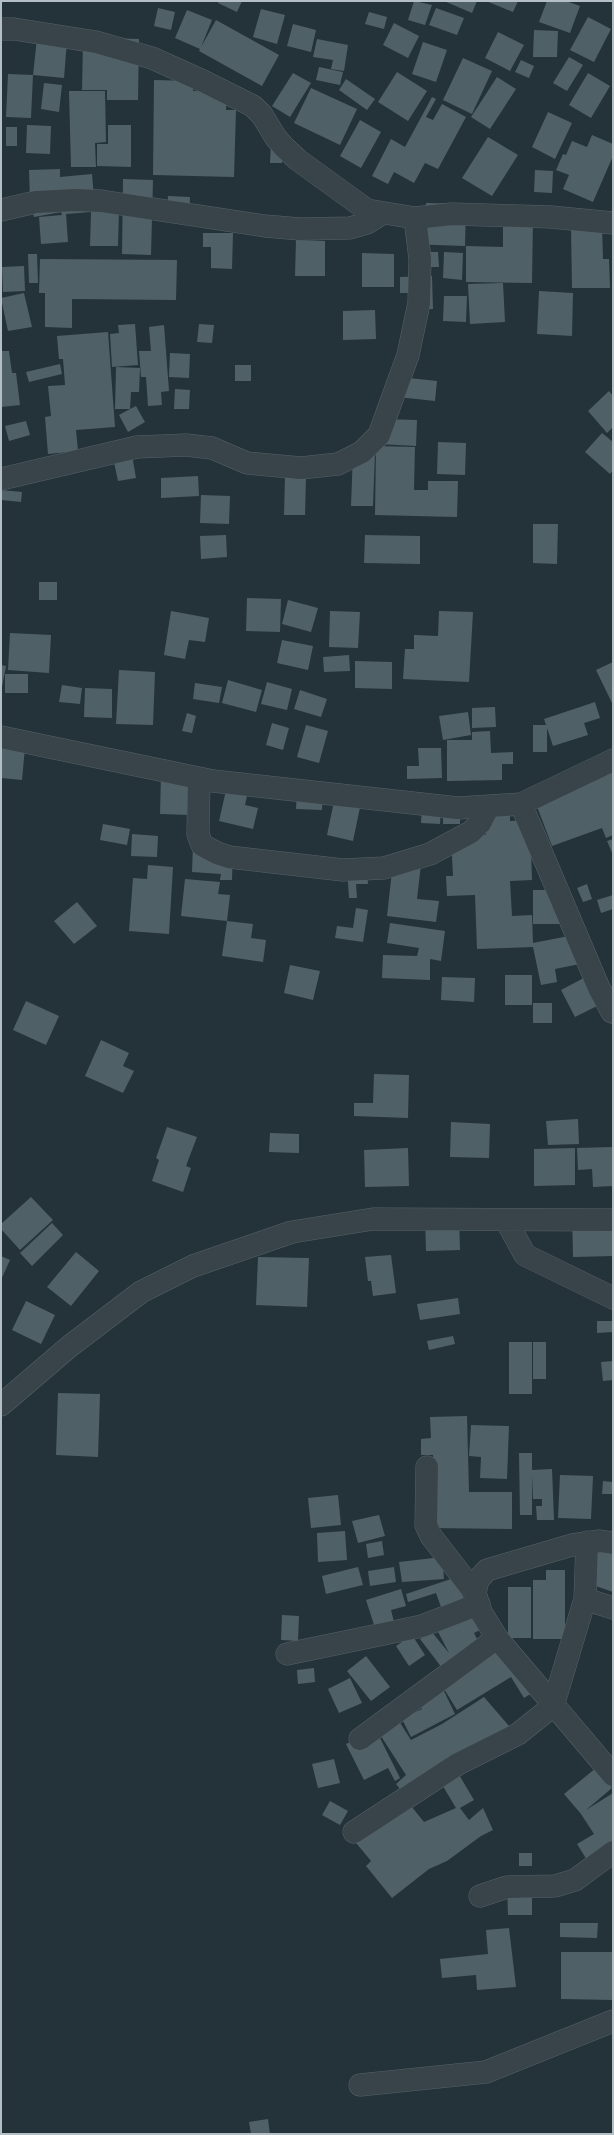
<!DOCTYPE html>
<style>
body{margin:0}
#map{position:relative;width:614px;height:2135px;overflow:hidden;background:#243339;font-family:Rubik,sans-serif}
canvas{display:block}
.frame{position:absolute;inset:0;border:2px solid #b3bfc5;pointer-events:none}
</style>
<div id="map">
<canvas width="614" height="2135"></canvas>
<div class="frame"></div>
</div>
<script>
const ctx = document.querySelector('canvas').getContext('2d');
ctx.lineJoin = 'round';
function paint(path, color) { ctx.fillStyle = color; ctx.fill(path, 'evenodd'); }
const toPath = rows => new Path2D(rows.map(r => 'M' + r).join(''));
function trace(path, color, width, dash) { ctx.strokeStyle = color; ctx.lineWidth = width; ctx.lineCap = dash ? 'butt' : 'round'; ctx.setLineDash(dash || []); ctx.stroke(path); }
paint(toPath([
 [219,1,242,1,237,12,218,3],
 [414,1,432,5,425,25,408,20],
 [444,1,477,1,472,13],
 [486,1,518,1,513,12],
 [547,1,566,1,580,6,570,33,539,22],
 [158,8,175,12,171,30,154,26],
 [436,8,464,18,457,35,429,25],
 [261,9,285,15,277,44,253,37],
 [187,10,212,20,201,47,216,20,279,55,262,86,199,51,200,49,175,38],
 [369,12,387,17,384,29,365,24],
 [588,17,611,29,594,62,570,50],
 [394,23,419,36,408,58,383,45],
 [293,24,316,30,311,52,287,46],
 [534,30,558,31,557,57,533,57],
 [498,32,524,45,510,71,485,58],
 [37,38,67,41,64,78,33,75],
 [107,38,139,39,138,100,107,100,107,90,82,90,83,42],
 [317,39,348,45,344,71,331,69,333,60,313,57],
 [423,42,447,50,436,82,412,74],
 [569,57,583,65,567,91,553,83],
 [463,58,492,71,472,114,443,100],
 [521,60,534,66,529,78,515,72],
 [319,67,343,72,340,85,316,80],
 [397,72,427,91,408,121,378,102],
 [293,73,311,83,290,117,272,106],
 [588,73,610,86,591,118,569,105],
 [8,74,33,75,31,118,6,117],
 [497,77,516,89,490,129,471,117],
 [346,79,375,99,367,110,339,90],
 [154,80,193,81,193,91,227,92,226,110,236,110,234,177,153,175],
 [44,83,62,85,59,112,41,109],
 [311,88,357,109,340,145,294,123],
 [69,91,105,91,106,142,95,143,96,167,71,167],
 [432,97,436,99,426,117,433,120,442,104,466,117,438,169,425,163,414,183,394,172,388,184,372,176,391,139,405,147],
 [548,112,572,123,555,159,532,147],
 [360,120,381,132,361,168,340,156],
 [27,125,51,126,50,154,26,153],
 [108,125,131,125,131,167,97,166,97,144,108,144],
 [6,127,17,127,17,146,6,146],
 [592,135,613,144,613,156,593,202,563,189,569,175,556,170,563,154,566,155,572,141,587,147],
 [488,137,518,155,492,196,462,178],
 [271,143,283,143,282,163,270,163],
 [60,169,60,177,92,174,95,209,119,210,118,246,90,246,91,212,66,214,68,242,41,244,39,217,62,215,61,212,34,217,30,202,29,170],
 [535,170,553,171,552,193,534,192],
 [123,179,153,180,151,255,122,254],
 [168,196,190,197,189,221,167,220],
 [426,203,466,204,465,246,407,244,425,226],
 [503,218,533,218,532,283,466,282,466,246,503,247],
 [602,227,603,259,609,259,610,288,572,288,571,228],
 [203,233,233,233,232,269,211,268,211,247,203,247],
 [296,240,325,241,325,276,295,276],
 [427,252,438,252,439,267,428,267],
 [444,252,463,253,462,280,443,278],
 [362,253,394,254,394,287,362,287],
 [28,254,37,254,38,283,29,283],
 [40,259,177,260,176,300,72,299,72,328,45,327,45,293,39,293],
 [24,266,25,291,3,292,2,267],
 [432,276,433,309,412,310,412,293,400,293,400,277],
 [503,283,505,322,470,324,468,284],
 [539,291,573,293,572,336,537,334],
 [24,293,32,327,8,331,1,298],
 [444,296,467,296,466,322,443,321],
 [375,310,376,339,343,340,343,311],
 [135,324,138,365,112,367,110,334,119,333,118,325],
 [199,324,214,325,212,343,197,342],
 [164,325,169,391,161,392,162,405,148,406,146,377,141,377,139,351,151,351,149,327],
 [108,332,115,427,76,430,78,451,48,454,45,417,51,416,48,386,65,385,63,359,59,359,57,336],
 [1,351,9,351,12,373,16,373,20,405,1,407],
 [170,353,190,354,189,378,169,377],
 [60,364,62,374,29,382,26,372],
 [235,365,251,365,251,381,235,381],
 [116,367,140,368,139,392,131,392,130,409,136,406,145,422,128,432,119,415,130,409,115,409],
 [390,376,437,381,435,401,388,396],
 [175,389,190,390,189,409,174,409],
 [609,391,613,396,613,427,607,433,588,411],
 [380,419,417,420,416,446,379,444],
 [26,421,30,435,9,441,5,426],
 [602,433,613,442,613,470,610,474,585,452],
 [438,442,466,443,465,475,437,474],
 [376,446,415,447,414,490,428,490,428,481,458,481,457,517,375,515],
 [353,453,375,453,373,506,351,506],
 [132,455,136,478,118,481,113,458],
 [198,476,199,496,161,498,161,478],
 [285,476,306,476,305,515,284,515],
 [1,490,22,492,21,502,1,500],
 [201,495,230,496,229,524,200,523],
 [533,524,558,524,557,564,533,563],
 [226,535,227,557,201,559,200,536],
 [365,535,420,536,420,564,364,563],
 [39,582,57,582,57,600,39,600],
 [247,598,281,599,280,632,246,631],
 [288,600,318,608,311,632,282,624],
 [171,611,209,618,205,642,189,640,185,659,164,655],
 [330,611,360,612,358,648,329,647],
 [439,611,473,612,469,682,403,679,405,649,414,649,414,635,438,636],
 [10,633,51,635,49,673,8,670],
 [282,640,313,646,308,670,277,663],
 [349,655,350,671,324,672,323,657],
 [355,661,392,662,392,689,355,688],
 [613,662,613,705,596,670],
 [1,665,6,666,2,687,1,687],
 [119,670,155,672,153,725,116,724],
 [5,674,28,674,28,693,5,693],
 [228,680,262,690,256,712,222,703],
 [267,682,292,689,287,710,261,704],
 [195,683,222,687,219,703,193,699],
 [62,685,82,688,80,704,59,702],
 [85,688,112,689,112,718,84,717],
 [300,690,327,699,321,717,294,709],
 [595,702,600,718,584,723,588,735,553,746,547,728,547,752,533,752,533,725,546,725,544,719],
 [495,707,496,727,472,728,472,708],
 [468,712,471,735,443,740,439,716],
 [187,713,196,716,192,733,182,731],
 [272,723,289,728,283,750,266,745],
 [306,725,328,731,319,763,297,757],
 [490,731,491,753,513,752,513,764,502,764,502,780,447,781,447,740,472,740,472,732],
 [1,734,26,736,22,780,1,778],
 [418,748,441,748,442,778,407,779,407,766,419,766],
 [613,772,613,835,606,838,602,828,552,846,533,796],
 [161,774,192,775,190,815,160,814],
 [229,777,250,782,245,805,258,808,253,829,219,821],
 [337,787,363,793,353,841,327,835],
 [297,789,323,790,322,810,296,809],
 [443,806,460,807,460,824,443,824],
 [422,807,441,809,440,824,421,823],
 [510,814,510,821,530,820,532,880,510,881,512,916,532,915,533,943,579,934,585,963,555,969,557,982,541,985,533,947,477,949,475,895,447,896,446,876,453,876,451,837,486,835,485,815],
 [103,824,130,829,127,845,100,840],
 [132,834,158,836,157,857,131,856],
 [613,839,613,855,607,841],
 [193,844,233,846,232,880,220,880,221,874,192,872],
 [394,853,422,856,417,899,439,901,436,922,387,916],
 [148,865,173,867,169,934,129,931,133,878,147,879],
 [347,869,367,869,368,884,356,884,357,898,349,898],
 [185,879,220,882,218,894,230,895,227,921,181,916],
 [587,884,592,899,583,902,577,888],
 [533,890,562,890,562,924,533,924],
 [613,895,613,909,601,913,597,900],
 [77,902,97,926,74,944,54,921],
 [356,908,368,910,363,942,335,938,337,926,353,928],
 [227,921,253,924,251,938,266,940,263,962,222,956],
 [390,923,445,931,441,961,430,959,430,980,382,978,383,955,417,956,419,948,387,943],
 [290,965,320,971,313,1000,284,993],
 [595,972,609,1000,575,1017,561,990],
 [505,975,532,975,532,1005,505,1005],
 [442,977,475,978,474,1002,441,1000],
 [26,1001,59,1016,46,1045,13,1030],
 [533,1003,552,1003,552,1023,533,1023],
 [101,1040,129,1053,123,1066,134,1071,123,1093,85,1076],
 [374,1074,409,1075,408,1118,354,1116,354,1103,373,1103],
 [578,1119,579,1144,548,1145,546,1121],
 [451,1122,490,1124,489,1158,450,1157],
 [167,1127,197,1137,186,1166,191,1168,183,1192,152,1181,159,1160,156,1158],
 [270,1133,299,1134,299,1153,269,1152],
 [613,1147,613,1186,593,1187,592,1169,578,1170,577,1148],
 [408,1148,409,1186,365,1187,364,1150],
 [575,1148,575,1185,534,1186,534,1149],
 [31,1197,53,1220,20,1250,1,1229,1,1224],
 [613,1210,613,1256,573,1257,572,1211],
 [459,1216,460,1250,426,1251,425,1217],
 [52,1223,63,1235,32,1266,20,1253],
 [76,1252,99,1271,71,1306,47,1287],
 [391,1255,396,1293,373,1296,371,1281,368,1281,365,1257],
 [1,1256,10,1260,1,1280],
 [258,1257,309,1258,307,1307,256,1305],
 [458,1298,460,1314,420,1320,417,1304],
 [26,1301,55,1315,41,1344,12,1330],
 [597,1321,613,1321,613,1332,597,1333],
 [453,1336,455,1344,429,1350,427,1341],
 [509,1342,532,1342,532,1394,509,1394],
 [533,1342,546,1342,546,1379,533,1379],
 [613,1361,613,1380,603,1381,601,1362],
 [58,1393,100,1394,98,1457,56,1455],
 [467,1416,469,1492,512,1492,512,1529,427,1528,434,1475,433,1455,421,1455,421,1439,431,1438,430,1417],
 [471,1425,509,1426,507,1479,480,1478,481,1457,469,1456],
 [519,1453,532,1453,532,1470,552,1469,554,1520,537,1520,536,1506,542,1506,542,1499,533,1499,532,1475,532,1515,520,1515],
 [560,1475,593,1476,591,1519,558,1518],
 [603,1481,613,1482,613,1494,602,1494],
 [338,1495,341,1525,311,1528,308,1498],
 [379,1515,385,1536,358,1543,352,1521],
 [345,1531,347,1560,318,1562,317,1533],
 [382,1541,384,1555,368,1558,366,1544],
 [601,1543,613,1547,613,1592,587,1583],
 [442,1557,444,1579,402,1582,399,1562],
 [358,1567,363,1585,326,1594,322,1576],
 [394,1567,396,1582,370,1586,368,1571],
 [546,1570,565,1570,565,1639,533,1639,533,1580,546,1580],
 [457,1577,464,1600,441,1607,436,1593,408,1602,406,1594],
 [508,1587,531,1587,531,1638,508,1638],
 [401,1589,406,1606,391,1610,394,1622,375,1628,366,1600],
 [470,1609,480,1630,474,1633,481,1647,442,1668,420,1639,431,1631,449,1653,435,1626],
 [282,1615,299,1616,298,1641,281,1640],
 [412,1635,425,1655,409,1666,396,1646],
 [503,1646,532,1693,524,1698,511,1677,457,1710,441,1684],
 [366,1656,390,1687,371,1701,347,1671],
 [314,1668,315,1682,298,1684,297,1670],
 [350,1678,362,1703,339,1713,328,1689],
 [443,1689,455,1714,411,1737,402,1719,422,1709,417,1701],
 [484,1697,509,1726,405,1795,396,1784,406,1775,377,1730,397,1718,411,1740,442,1724],
 [376,1730,400,1778,395,1781,388,1768,364,1780,346,1744],
 [334,1759,340,1783,318,1788,312,1764],
 [455,1768,474,1800,460,1808,469,1820,483,1808,493,1830,481,1836,447,1861,429,1869,392,1898,366,1866,371,1861,352,1838,407,1801,424,1822,456,1808,438,1778],
 [596,1768,612,1788,586,1810,613,1793,613,1845,587,1860,577,1844,594,1834,581,1814,564,1794],
 [330,1801,348,1811,340,1825,322,1815],
 [519,1853,532,1853,532,1866,519,1866],
 [532,1887,532,1915,508,1915,507,1888],
 [560,1923,598,1923,597,1938,560,1937],
 [509,1928,516,1987,477,1990,476,1975,442,1978,440,1959,488,1954,486,1930],
 [561,1952,613,1952,613,2000,561,1999],
 [268,2119,270,2134,251,2134,249,2122]
]), '#506067');
const street = toPath([
 [1,29,14,29,96,42,152,58,203,81,253,106,262,115,276,138,284,147,298,160,367,210,415,218,452,214,551,217,613,223],
 [1,210,36,202,76,200,101,201,265,226,300,229,350,228,367,223,383,213],
 [1,479,137,447,186,445,212,448,247,463,301,468,338,464,362,452,379,435,408,355,419,303,420,259,415,218],
 [1,737,213,781,458,808,521,804,613,760],
 [199,778,198,834,202,845,217,853,229,857,343,870,384,868,430,854,471,832,480,823,489,806],
 [521,804,599,988,612,1012],
 [506,1220,525,1255,613,1298],
 [1,1405,70,1346,141,1292,193,1266,292,1232,373,1219,613,1220],
 [427,1467,426,1525,431,1536,475,1593],
 [613,1543,600,1541,572,1545,487,1570,478,1580,475,1593,481,1612,497,1638,613,1775],
 [585,1599,587,1542],
 [287,1654,422,1626,479,1604],
 [360,1739,497,1638],
 [354,1832,458,1764,518,1734,553,1706,585,1599,613,1608],
 [480,1896,507,1887,555,1886,575,1880,613,1852],
 [360,2085,486,2072,613,2021]
]);
trace(street, '#566268', 23);
trace(street, '#38444a', 22);
</script>
